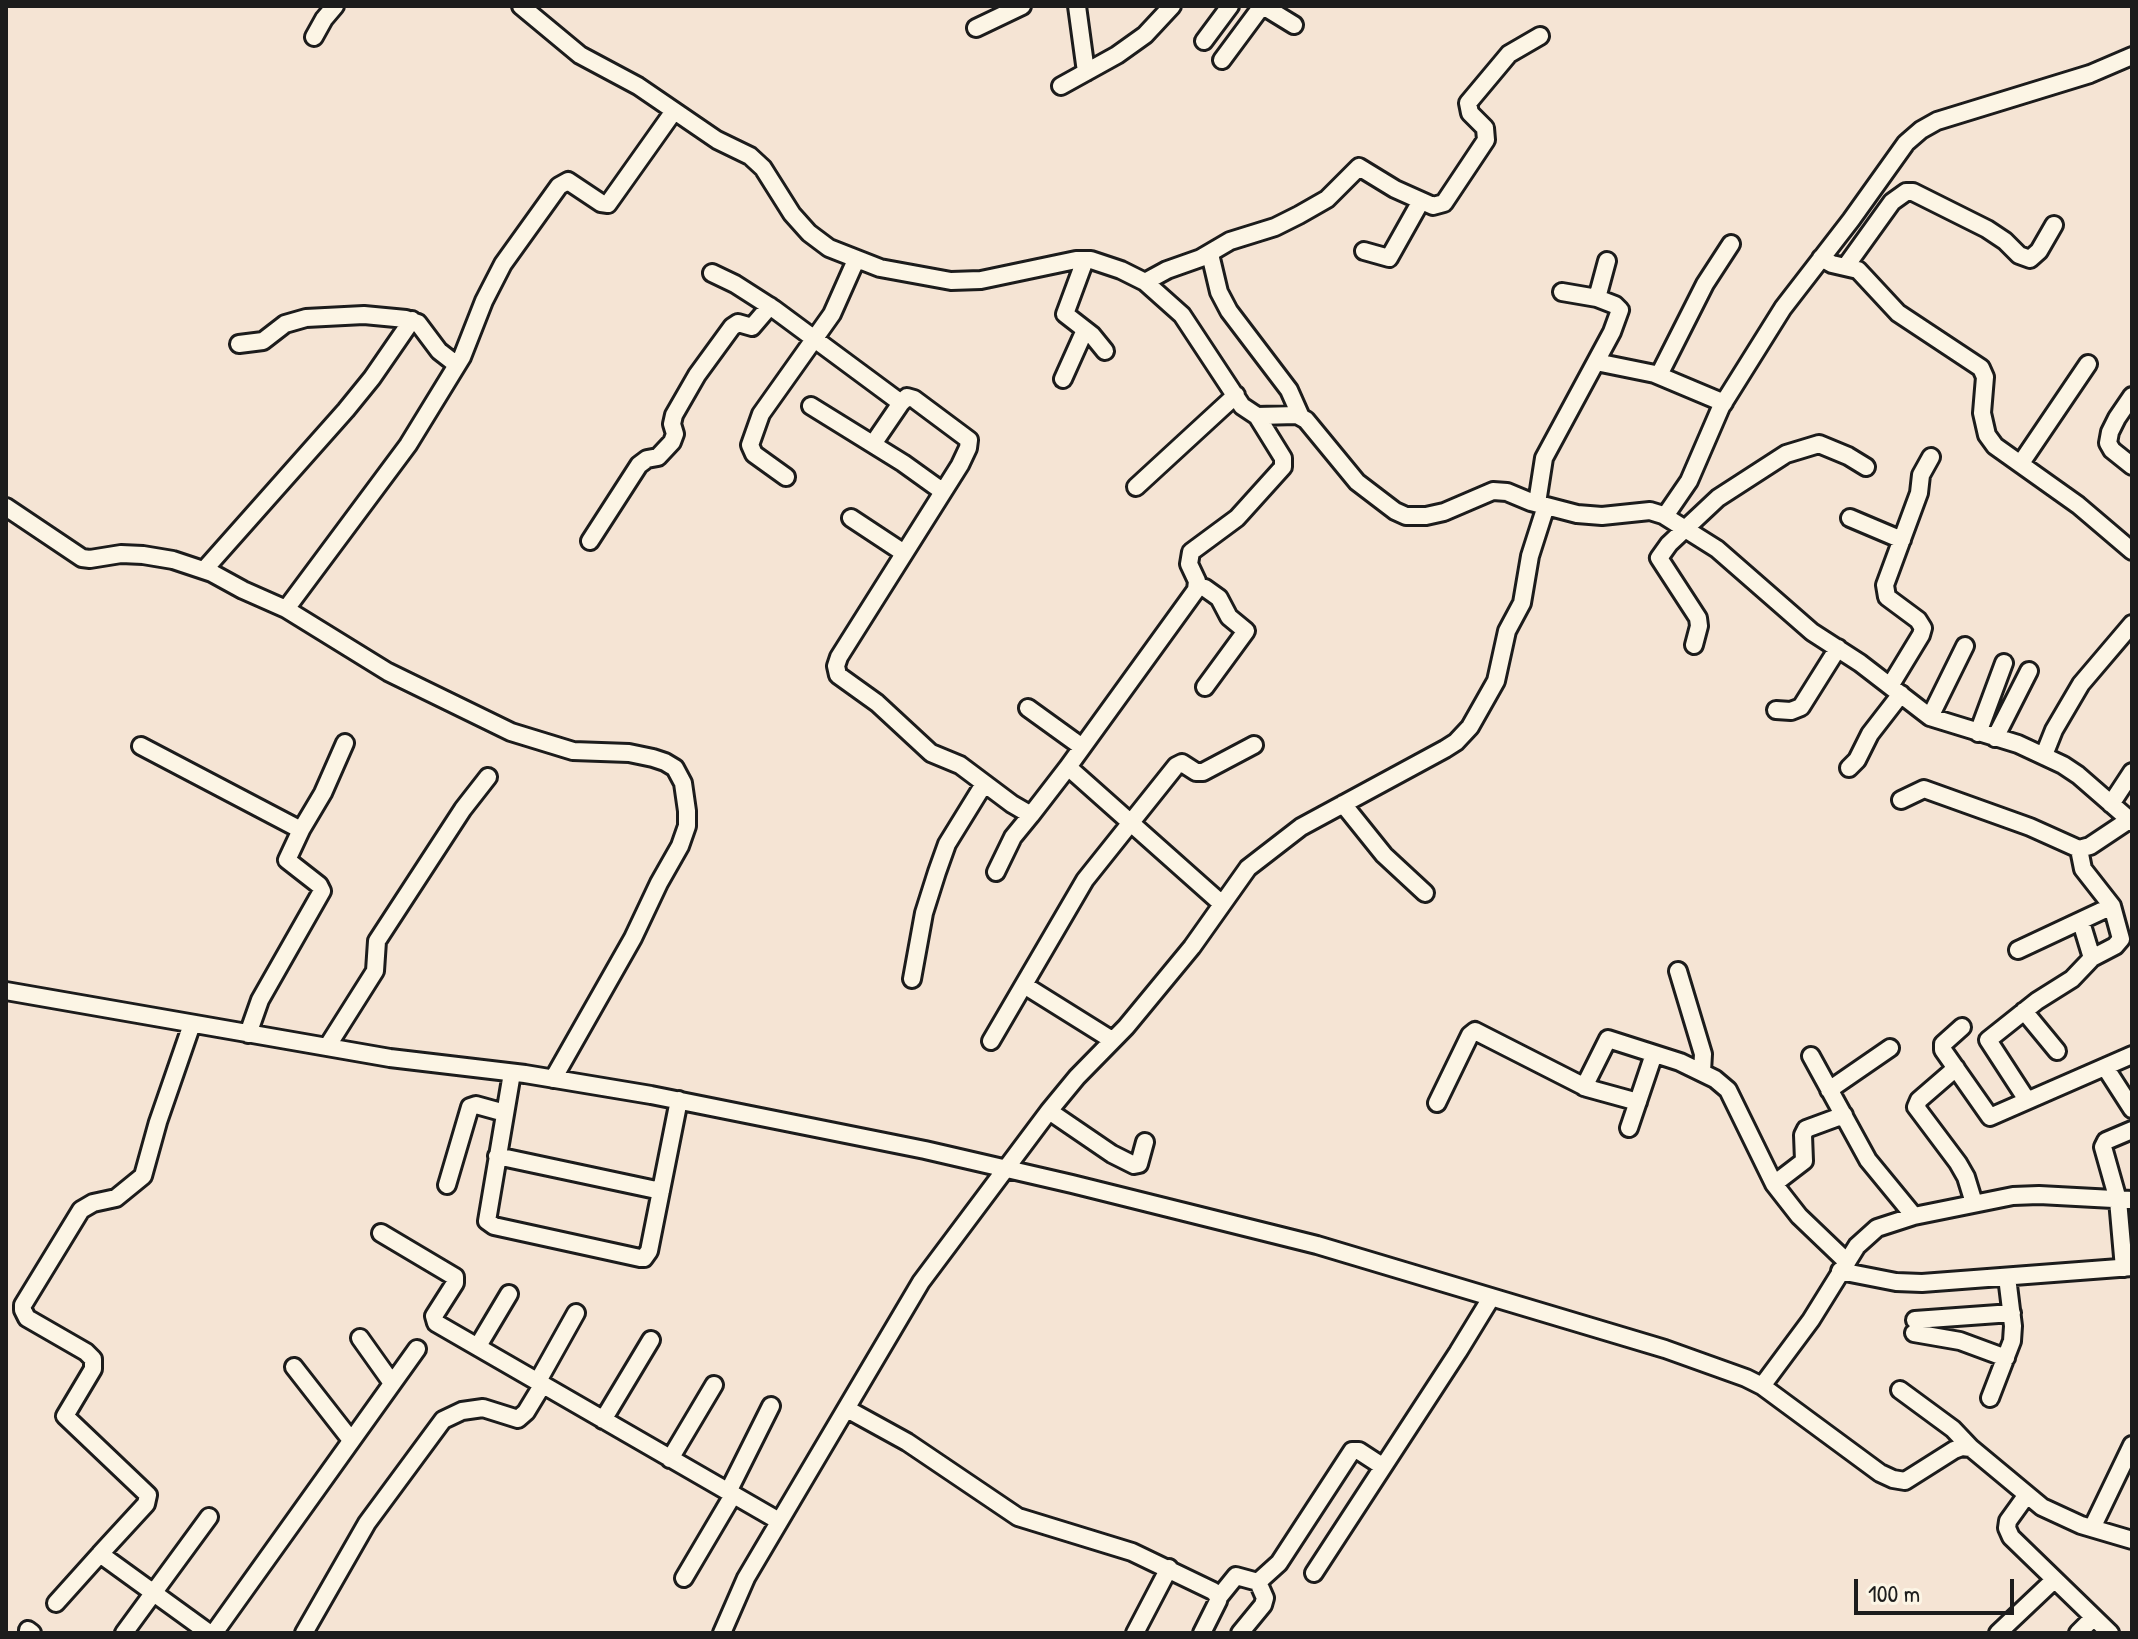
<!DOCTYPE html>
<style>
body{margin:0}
#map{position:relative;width:2138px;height:1639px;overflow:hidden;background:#f5e4d4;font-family:"Patrick Hand",sans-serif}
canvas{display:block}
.frame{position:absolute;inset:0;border:8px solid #1c1c1c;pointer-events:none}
.scale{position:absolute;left:1854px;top:1579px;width:160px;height:36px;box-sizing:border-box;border:4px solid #1c1c1c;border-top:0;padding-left:10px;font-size:24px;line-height:28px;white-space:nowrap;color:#1c1c1c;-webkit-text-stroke:6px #fcf5e5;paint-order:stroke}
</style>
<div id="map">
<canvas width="2138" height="1639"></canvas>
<div class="frame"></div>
<div class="scale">100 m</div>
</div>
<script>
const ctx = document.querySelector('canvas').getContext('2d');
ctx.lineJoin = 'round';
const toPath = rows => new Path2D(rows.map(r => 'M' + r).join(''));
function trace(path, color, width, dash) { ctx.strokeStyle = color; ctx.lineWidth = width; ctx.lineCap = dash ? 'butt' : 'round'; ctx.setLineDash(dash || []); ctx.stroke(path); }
const minor = toPath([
 [521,6,580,55,638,86,717,140,750,156,763,168,792,214,809,233,829,248,880,268,951,281,981,280,1076,260,1091,260,1121,270,1145,282,1182,315,1242,406,1257,416,1297,415,1306,420,1357,482,1395,511,1406,516,1426,516,1444,512,1493,491,1507,492,1531,502,1577,514,1602,516,1650,511,1663,515,1717,549,1812,632,1860,663,1930,717,2018,744,2063,765,2078,775,2132,822],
 [1077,6,1086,72],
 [1263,6,1294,25],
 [976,28,1022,6],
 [314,37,324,19,335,6],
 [1204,41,1230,6],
 [1222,60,1262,6],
 [1061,86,1117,55,1145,35,1172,6],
 [1364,251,1389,258,1421,201],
 [1210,254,1219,292,1229,311,1289,390,1301,417],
 [1821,258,1832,264,1858,270,1898,313,1981,368,1985,377,1982,413,1987,435,1995,446,2078,505,2132,551],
 [1085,260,1065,314,1092,335,1105,351],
 [1846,266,1892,202,1906,192,1913,192,1987,229,2005,241,2019,255,2030,259,2039,251,2054,225],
 [712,273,735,284,774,309,901,403,907,397,914,399,969,440,968,448,960,465,839,657,836,666,838,675,877,703,931,753,960,765,1012,804,1031,815,1068,767,1222,904],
 [1145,282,1167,270,1201,258,1230,241,1275,227,1299,215,1327,199,1359,167,1395,189,1433,206,1444,203,1486,140,1485,128,1470,113,1468,103,1509,54,1540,36],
 [1597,298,1607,261],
 [239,344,263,341,285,324,306,318,364,315,406,319,418,323,439,351,457,365],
 [1596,362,1655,374,1724,403],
 [1659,375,1705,284,1731,244],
 [1063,379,1085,330],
 [2132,396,2117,418,2110,432,2108,443,2112,450,2132,466],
 [811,406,903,463,942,491],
 [873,444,901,403],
 [2021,463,2088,364],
 [786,477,754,454,750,445,761,414,832,314,856,260],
 [1136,487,1236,395],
 [1537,503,1544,458,1612,332,1620,310,1615,305,1597,298,1562,292],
 [6,507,82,558,90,559,121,554,143,555,173,560,212,573,243,590,286,609,388,672,511,732,573,751,629,753,653,758,665,762,675,768,683,783,687,811,687,826,680,846,659,883,633,938,553,1079],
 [1665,516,1689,481,1721,407,1783,308,1851,220,1906,143,1921,130,1937,121,2090,74,2132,56],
 [851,518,904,553],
 [1850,518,1902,540],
 [590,541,639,465,647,459,658,457,672,442,675,434,672,424,674,415,697,375,732,327,738,323,752,327,770,306],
 [204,570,346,410,372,378,412,320],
 [1197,586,1205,588,1219,598,1229,617,1246,631,1205,687],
 [286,609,408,445,462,357,484,301,503,264,559,186,568,181,601,203,608,204,674,111],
 [1694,645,1699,626,1698,618,1659,558,1669,544,1718,498,1786,454,1819,444,1848,456,1866,467],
 [1890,686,1921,635,1923,628,1918,620,1887,597,1885,585,1919,493,1921,475,1931,457],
 [1028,708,1082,747],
 [1776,710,1791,711,1801,707,1838,648],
 [1930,717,1965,646],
 [1978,733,2004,663],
 [1995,738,2029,671],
 [141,746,301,830,287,860,319,885,322,891,260,1000,248,1034],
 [2044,755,2054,730,2081,684,2132,624],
 [1068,767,1196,590,1197,581,1189,564,1191,552,1237,518,1283,467,1283,458,1257,416],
 [1849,768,1857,760,1870,734,1901,694],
 [1901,800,1924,789,2030,827,2079,849,2090,846,2129,820],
 [1343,804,1384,855,1425,893],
 [2111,804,2132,772],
 [301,830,323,793,345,743],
 [996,872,1013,837,1031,815],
 [2081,922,2092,958],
 [2018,950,2112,906],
 [1678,971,1703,1054,1702,1072],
 [912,979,924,913,937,872,947,844,984,784],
 [1024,985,1112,1040],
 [6,991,390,1058,525,1074,651,1095,925,1150,1072,1184,1317,1245,1665,1349,1746,1378,1762,1386,1880,1473,1893,1479,1905,1481,1954,1450,1962,1447,1971,1448,2042,1507,2081,1525,2132,1540],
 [2024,1011,2057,1051],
 [192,1024,158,1122,143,1176,116,1198,93,1203,81,1210,23,1305,23,1310,27,1318,86,1352,93,1359,93,1369,65,1416,148,1495,146,1504,100,1554,209,1633],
 [1962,1027,1943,1044,1943,1050,1990,1117,2132,1055],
 [991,1041,1085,880,1176,766,1182,763,1196,772,1203,772,1254,745],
 [327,1047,375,971,377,941,463,809,488,777],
 [1811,1056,1868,1160,1914,1216],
 [2105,1067,2132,1109],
 [1956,1068,1919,1100,1916,1107,1958,1163,1966,1177,1974,1203],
 [512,1073,487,1221,494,1226,640,1258,644,1258,649,1251,679,1100],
 [1584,1087,1608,1039,1680,1062,1715,1079,1728,1090,1774,1184,1799,1216,1846,1261],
 [1829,1090,1890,1048],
 [2027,1100,1988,1040,2037,1001,2072,979,2092,958,2115,946,2121,939,2112,906,2083,869,2079,849],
 [1437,1103,1470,1035,1475,1031,1587,1088,1638,1102],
 [1049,1111,1112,1154,1134,1165,1139,1164,1145,1142],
 [1629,1128,1654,1054],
 [497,1156,661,1191],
 [1774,1184,1804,1161,1803,1135,1806,1129,1844,1115],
 [447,1185,470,1107,476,1105,505,1113],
 [381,1233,455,1277,455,1283,434,1316,436,1323,779,1521],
 [2124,1268,2118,1200,2103,1147,2106,1141,2132,1130],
 [1840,1271,1896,1282,1922,1283,2132,1267],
 [1915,1320,2012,1313],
 [1914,1333,1960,1341,2006,1358],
 [360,1338,392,1383],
 [478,1346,509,1294],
 [294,1367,351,1440],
 [538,1381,576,1313],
 [1762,1386,1811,1320,1857,1246,1877,1228,1914,1216,2013,1196,2039,1195,2132,1200],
 [1900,1390,1953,1429,1971,1448],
 [1990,1398,2012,1341,2013,1326,2007,1277],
 [847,1409,907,1442,1018,1517,1132,1552,1213,1591,1219,1597,1218,1601,1202,1633],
 [603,1420,651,1340],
 [670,1459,714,1385],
 [728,1492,771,1406],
 [2026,1496,2008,1521,2007,1528,2011,1537,2110,1633],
 [2092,1528,2132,1445],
 [1314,1573,1458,1352,1491,1298],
 [684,1578,733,1495],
 [1219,1597,1236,1576,1258,1582,1279,1563,1352,1451,1359,1451,1382,1466],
 [56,1603,100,1554],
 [28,1630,32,1633],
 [124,1633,209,1517],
 [214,1633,417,1349],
 [304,1633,367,1523,443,1420,462,1411,483,1408,518,1419,526,1412,543,1384],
 [722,1633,746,1578,921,1282,1049,1111,1077,1077,1126,1027,1192,947,1248,868,1301,827,1445,749,1456,742,1470,727,1496,681,1507,631,1522,603,1530,556,1546,506],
 [1135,1633,1169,1568],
 [1240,1633,1263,1605,1265,1598,1258,1582],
 [1998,1633,2054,1580],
 [2078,1633,2093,1618]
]);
trace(minor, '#1c1c1c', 22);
trace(minor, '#fcf5e5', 16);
</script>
